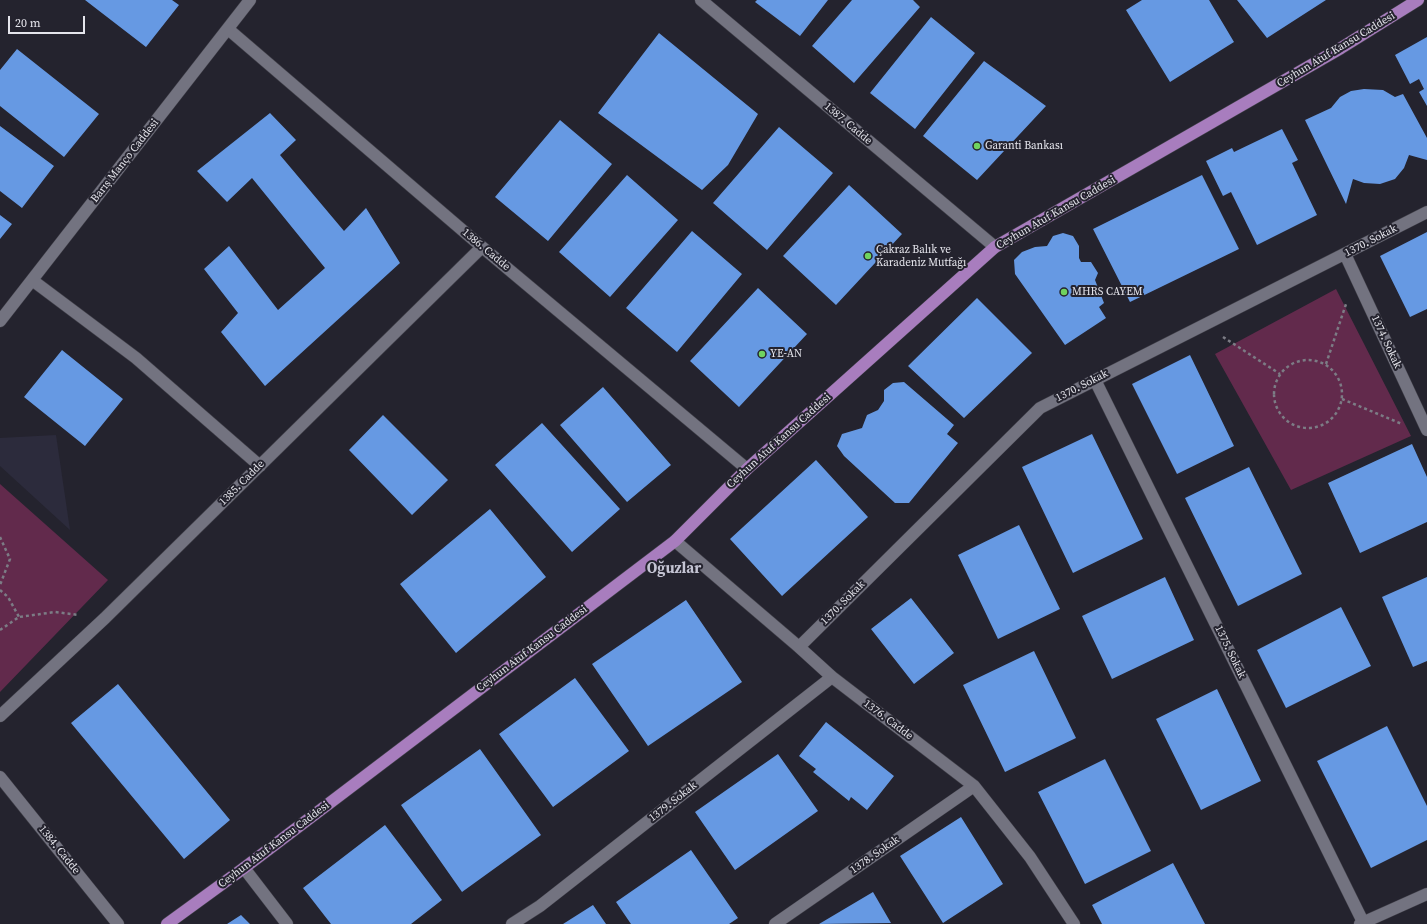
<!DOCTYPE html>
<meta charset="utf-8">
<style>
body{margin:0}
#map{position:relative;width:1427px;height:924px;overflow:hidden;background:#24232e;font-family:"Source Serif 4",serif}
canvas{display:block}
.scale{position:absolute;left:8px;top:16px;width:77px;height:18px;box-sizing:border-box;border:2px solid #e5e5ec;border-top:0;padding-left:5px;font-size:12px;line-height:14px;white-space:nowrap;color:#e5e5ec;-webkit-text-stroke:3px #24232e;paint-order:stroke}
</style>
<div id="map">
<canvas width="1427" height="924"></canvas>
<div class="scale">20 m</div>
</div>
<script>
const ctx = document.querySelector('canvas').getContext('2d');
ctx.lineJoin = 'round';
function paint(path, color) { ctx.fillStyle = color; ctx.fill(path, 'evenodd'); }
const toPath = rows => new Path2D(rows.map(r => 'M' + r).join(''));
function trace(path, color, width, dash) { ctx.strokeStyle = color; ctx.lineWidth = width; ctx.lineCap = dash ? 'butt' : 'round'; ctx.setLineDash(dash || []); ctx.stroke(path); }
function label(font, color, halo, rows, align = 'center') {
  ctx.font = font + ' "Source Serif 4",serif'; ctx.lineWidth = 4; ctx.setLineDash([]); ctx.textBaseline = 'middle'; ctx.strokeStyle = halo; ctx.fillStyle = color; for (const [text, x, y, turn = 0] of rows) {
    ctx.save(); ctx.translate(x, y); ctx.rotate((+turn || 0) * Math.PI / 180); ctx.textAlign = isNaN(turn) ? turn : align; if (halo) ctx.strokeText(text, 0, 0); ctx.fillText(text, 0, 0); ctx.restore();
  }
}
paint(toPath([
 [56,435,70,530,0,466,0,438]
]), '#2c2b3c');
paint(toPath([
 [1336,289,1411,436,1291,490,1215,354],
 [0,484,108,580,0,692]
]), '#622a4c');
paint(toPath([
 [85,0,172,0,179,5,146,47],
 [757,0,828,0,800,36,755,2],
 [852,0,913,0,920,7,854,83,812,46],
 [1142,0,1209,0,1234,42,1170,82,1126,10],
 [1237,0,1326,0,1267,38],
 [931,17,975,53,915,129,870,93],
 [659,33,758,114,728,165,702,190,598,113],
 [1427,37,1427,106,1419,92,1424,89,1419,79,1410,84,1395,55],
 [17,49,99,114,64,157,0,106,0,70],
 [984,61,1046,106,977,180,923,136],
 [1364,89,1383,90,1395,97,1403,94,1427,138,1427,160,1409,155,1404,168,1395,179,1380,184,1364,183,1353,179,1346,204,1305,120,1331,108,1340,97,1351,91],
 [270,113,296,140,280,155,344,231,366,208,400,263,265,386,221,332,238,313,204,269,229,246,278,310,325,268,252,178,227,202,197,171],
 [560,120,612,164,548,241,495,197],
 [0,126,54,166,22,208,0,191],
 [779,127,833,173,767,250,713,203],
 [1282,129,1298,160,1292,163,1317,215,1257,245,1231,192,1223,196,1206,161,1232,148,1234,152],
 [627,175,678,220,610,297,559,252],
 [1202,175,1239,249,1130,302,1093,229],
 [849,185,902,234,836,305,783,256],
 [0,215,12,224,0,239],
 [692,231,742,274,677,352,626,308],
 [1427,232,1427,309,1410,317,1380,256],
 [1063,233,1073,236,1079,246,1079,258,1081,262,1091,262,1098,273,1095,280,1104,303,1099,307,1106,318,1065,345,1015,274,1014,260,1022,252,1035,247,1047,246,1053,236],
 [758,288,807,334,739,407,690,361],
 [977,298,1032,353,964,418,908,366],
 [62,350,123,399,85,446,24,397],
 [1190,355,1234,446,1177,474,1132,384],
 [904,382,954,425,947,434,958,443,909,503,895,503,844,456,837,446,842,434,862,428,867,415,878,410,884,401,884,390,893,383],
 [603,387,671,465,627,502,560,425],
 [383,415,448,480,412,515,349,450],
 [542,423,620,509,572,552,495,465],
 [1092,434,1143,539,1073,573,1022,467],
 [1412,444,1427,477,1427,522,1360,553,1328,483],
 [816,460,868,517,782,596,730,539],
 [1249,467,1302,574,1238,606,1185,498],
 [490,509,546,577,456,653,400,584],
 [1019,525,1060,609,998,639,958,555],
 [1165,577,1194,640,1112,679,1082,616],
 [1427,577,1427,661,1413,667,1382,597],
 [911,598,954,653,914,684,871,629],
 [686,600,742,682,648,746,592,664],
 [1341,607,1371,666,1286,708,1257,650],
 [1034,651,1076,738,1005,772,963,685],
 [575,678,629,751,553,807,499,734],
 [118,684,230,820,184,859,71,723],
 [1217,689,1261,781,1201,810,1156,719],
 [826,722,894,776,867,810,851,797,849,801,813,772,816,769,799,756],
 [1387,726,1427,806,1427,840,1371,868,1317,761],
 [480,749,541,835,462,892,401,805],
 [778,754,818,811,735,870,695,812],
 [1105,759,1151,851,1085,884,1038,792],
 [961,817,1003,884,943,923,900,856],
 [385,825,442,900,411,924,331,924,303,888],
 [691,850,738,918,729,924,631,924,616,902],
 [1173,863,1205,924,1102,924,1092,905],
 [873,892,891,923,819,924],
 [593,905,606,924,563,924],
 [241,915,250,924,227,924]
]), '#6699e3');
const minor = toPath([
 [701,0,995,247],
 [228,29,482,247,747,469],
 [1345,254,1427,430],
 [32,280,136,358,260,466],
 [0,321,250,0],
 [1095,380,1364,924],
 [675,541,799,647,832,677,974,786,1030,857,1074,924],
 [799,647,1040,408,1427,212],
 [0,716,105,618,482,247],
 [0,777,118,924],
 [244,868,287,924],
 [512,924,540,906,832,677],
 [775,924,974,786],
 [1360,924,1427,894]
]);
const major = toPath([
 [167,924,244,868,675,541,747,469,995,247,1341,48,1418,0]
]);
trace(minor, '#414049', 13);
trace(major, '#414049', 13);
trace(toPath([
 [1223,337,1280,374],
 '1274 394a34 34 0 1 1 68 0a34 34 0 1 1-68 0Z',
 [1326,364,1346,304],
 [1342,399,1402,424],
 [0,537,10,559,0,585],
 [0,590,8,597,19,617],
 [0,630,19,617,55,612,79,615]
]), '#7c7c85', 2.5, [3, 3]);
trace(minor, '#737380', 12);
trace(major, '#a87dbe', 12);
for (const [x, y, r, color] of [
 [977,146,4,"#70d35f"],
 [868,256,4,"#70d35f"],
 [1064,292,4,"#70d35f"],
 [762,354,4,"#70d35f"]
]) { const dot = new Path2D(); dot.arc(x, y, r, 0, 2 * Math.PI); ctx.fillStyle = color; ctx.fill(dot); trace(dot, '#24232e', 1.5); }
label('11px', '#e5e5ec', '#24232e', [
 ["Ceyhun Atuf Kansu Caddesi",1336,50,-31],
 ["1387. Cadde",848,124,40],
 ["Barış Manço Caddesi",125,161,-52],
 ["Ceyhun Atuf Kansu Caddesi",1056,213,-30],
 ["1370. Sokak",1371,241,-27],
 ["1386. Cadde",486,250,40],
 ["1374. Sokak",1386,342,65],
 ["1370. Sokak",1082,386,-27],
 ["Ceyhun Atuf Kansu Caddesi",779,441,-42],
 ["1385. Cadde",242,483,-45],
 ["1370. Sokak",843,603,-45],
 ["Ceyhun Atuf Kansu Caddesi",532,649,-37],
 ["1375. Sokak",1230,652,64],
 ["1376. Cadde",888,720,37],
 ["1379. Sokak",673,802,-38],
 ["Ceyhun Atuf Kansu Caddesi",274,845,-37],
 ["1384. Cadde",59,850,51],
 ["1378. Sokak",875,855,-35]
]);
label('11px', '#e5e5ec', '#24232e', [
 ["Garanti Bankası",985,146],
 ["Çakraz Balık ve",876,250],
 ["Karadeniz Mutfağı",876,263],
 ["MHRS CAYEM",1072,292],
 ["YE-AN",770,354]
], 'left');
label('bold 15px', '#c4c4d3', '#24232e', [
 ["Oğuzlar",674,569]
]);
</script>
